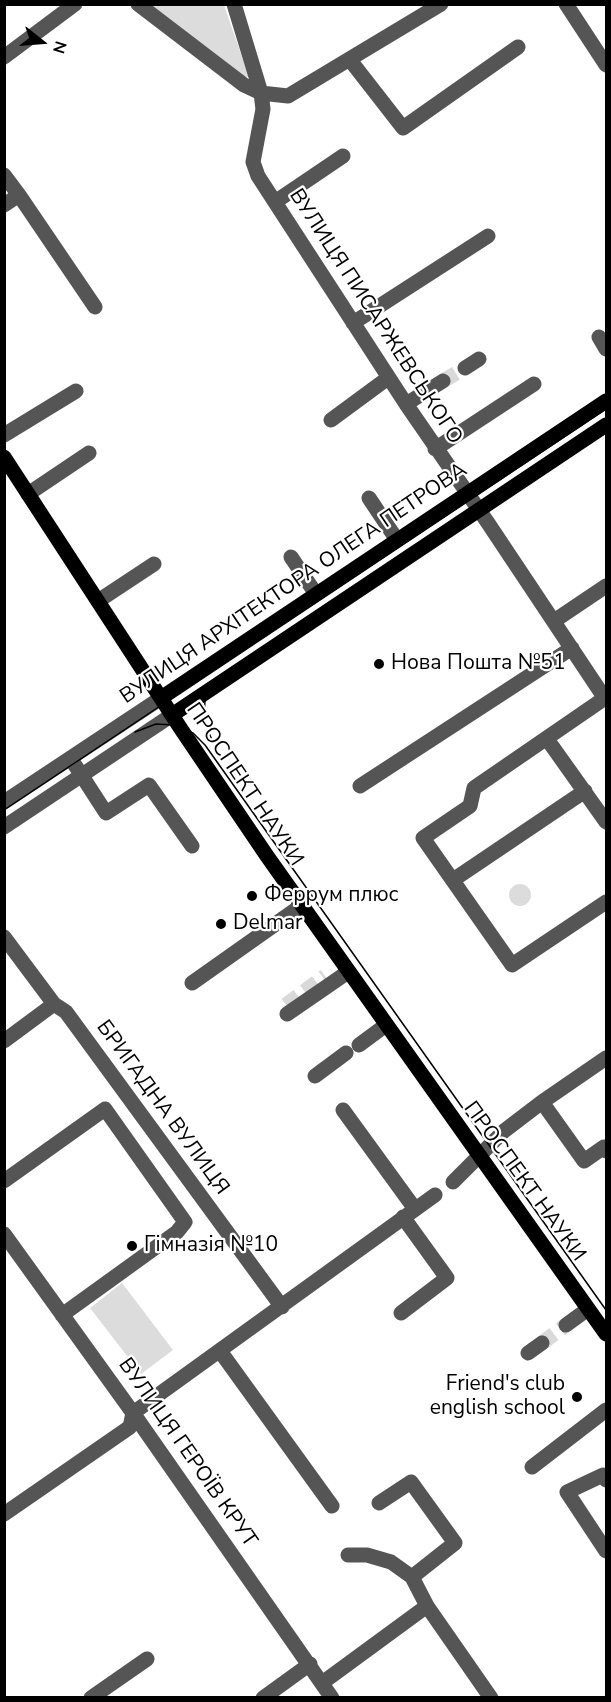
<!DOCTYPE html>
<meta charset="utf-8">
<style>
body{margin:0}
#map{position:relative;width:611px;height:1702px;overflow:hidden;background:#fff;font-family:"Nunito Sans",sans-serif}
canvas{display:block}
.frame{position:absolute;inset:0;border:6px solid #000;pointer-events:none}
.north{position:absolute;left:12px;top:12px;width:60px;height:60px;-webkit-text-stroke:4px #fff;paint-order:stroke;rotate:107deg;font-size:16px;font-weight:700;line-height:24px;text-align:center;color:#000}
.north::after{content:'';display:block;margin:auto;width:21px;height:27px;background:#000;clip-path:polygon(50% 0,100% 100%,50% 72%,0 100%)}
</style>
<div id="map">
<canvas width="611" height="1702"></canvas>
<div class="frame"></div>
<div class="north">N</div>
</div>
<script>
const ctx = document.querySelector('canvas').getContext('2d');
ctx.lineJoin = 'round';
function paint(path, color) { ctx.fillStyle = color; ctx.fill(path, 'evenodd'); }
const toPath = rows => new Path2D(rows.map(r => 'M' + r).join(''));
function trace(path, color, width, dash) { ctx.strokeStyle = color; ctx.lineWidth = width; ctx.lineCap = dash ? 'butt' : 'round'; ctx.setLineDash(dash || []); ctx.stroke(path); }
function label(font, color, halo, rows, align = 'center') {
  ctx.font = font + ' "Nunito Sans",sans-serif'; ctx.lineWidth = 4.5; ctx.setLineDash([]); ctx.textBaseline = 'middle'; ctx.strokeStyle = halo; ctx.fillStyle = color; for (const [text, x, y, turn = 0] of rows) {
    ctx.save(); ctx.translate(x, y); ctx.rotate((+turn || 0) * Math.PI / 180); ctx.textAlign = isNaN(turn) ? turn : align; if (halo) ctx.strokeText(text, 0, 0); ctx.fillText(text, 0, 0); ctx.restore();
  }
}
paint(toPath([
 [149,5,224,5,249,77,242,77],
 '509 895a11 11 0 1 1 22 0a11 11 0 1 1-22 0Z',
 [122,1283,173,1350,141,1374,90,1308]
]), '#dcdcdc');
trace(toPath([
 [443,381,465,368],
 [286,1005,325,976],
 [542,1343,566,1325]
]), '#d9d9d9', 15, [15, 8]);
trace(toPath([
 [138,4,244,85,261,93,288,96,441,4],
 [234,4,261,93,263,109,253,162,258,176,406,404,488,523,606,700],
 [566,4,606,65],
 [4,57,75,4],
 [350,60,403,128,518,47],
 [4,175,19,195,4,205],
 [19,195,95,307],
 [275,202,343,156],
 [353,323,488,236],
 [599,337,606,349],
 [465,368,479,359],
 [406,404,443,381],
 [331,420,388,378],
 [4,435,76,391],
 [435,449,534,384],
 [28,494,89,453],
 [369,498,397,540],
 [291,557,316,594],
 [98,601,154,564],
 [554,621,606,586],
 [605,698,474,788,470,806,423,838,512,965,606,902],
 [547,739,606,822],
 [71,759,106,813,149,785,192,846],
 [360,786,572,648],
 [4,802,161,698],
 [4,827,172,715],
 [453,880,585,791],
 [4,937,54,1004,66,1012,282,1307],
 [192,983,301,906],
 [287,1014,348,972],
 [4,1041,54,1004],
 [359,1045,386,1025],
 [315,1076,346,1053],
 [542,1102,584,1161,604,1147,606,1151],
 [343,1110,415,1209],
 [4,1181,105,1109,185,1222,177,1232,62,1315],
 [453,1182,504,1131,542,1102,606,1058],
 [4,1234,133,1413,332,1698],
 [401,1313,447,1278,403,1217],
 [566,1325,588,1309],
 [220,1351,332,1506],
 [528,1353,542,1343],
 [532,1467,606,1410],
 [606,1480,603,1475,567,1492,606,1551],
 [379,1503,411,1482,455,1543,412,1577],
 [4,1514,130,1427,133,1413,435,1195],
 [348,1555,367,1555,391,1562,412,1577,427,1606,491,1698],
 [322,1683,427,1606],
 [91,1698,147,1659],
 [263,1698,310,1664]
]), '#555', 15);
trace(toPath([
 [4,457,181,729,267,856,606,1334],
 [161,698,606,401],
 [172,715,606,425]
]), '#000', 15);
trace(toPath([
 [135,732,156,724,174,725,193,733,205,745,606,1310],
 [212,740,204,721,205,700,210,687,225,672],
 [4,810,606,409]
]), '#000', 1.5);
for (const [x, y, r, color] of [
 [379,664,6,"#000"],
 [252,896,6,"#000"],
 [221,924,6,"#000"],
 [132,1246,6,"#000"],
 [577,1397,6,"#000"]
]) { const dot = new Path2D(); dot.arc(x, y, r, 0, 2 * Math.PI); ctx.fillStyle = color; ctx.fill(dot); trace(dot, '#fff', 2); }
label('21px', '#000', '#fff', [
 ["ВУЛИЦЯ ПИСАРЖЕВСЬКОГО",375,317,57],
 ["ВУЛИЦЯ АРХІТЕКТОРА ОЛЕГА ПЕТРОВА",294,584,-34],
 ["ПРОСПЕКТ НАУКИ",244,785,56],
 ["БРИГАДНА ВУЛИЦЯ",162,1108,54],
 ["ПРОСПЕКТ НАУКИ",524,1182,54],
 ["ВУЛИЦЯ ГЕРОЇВ КРУТ",187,1453,55]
]);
label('21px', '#000', '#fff', [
 ["Нова Пошта №51",391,664],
 ["Феррум плюс",264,896],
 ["Delmar",233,924],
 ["Гімназія №10",144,1246],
 ["Friend's club",565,1385,"right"],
 ["english school",565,1409,"right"]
], 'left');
</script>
